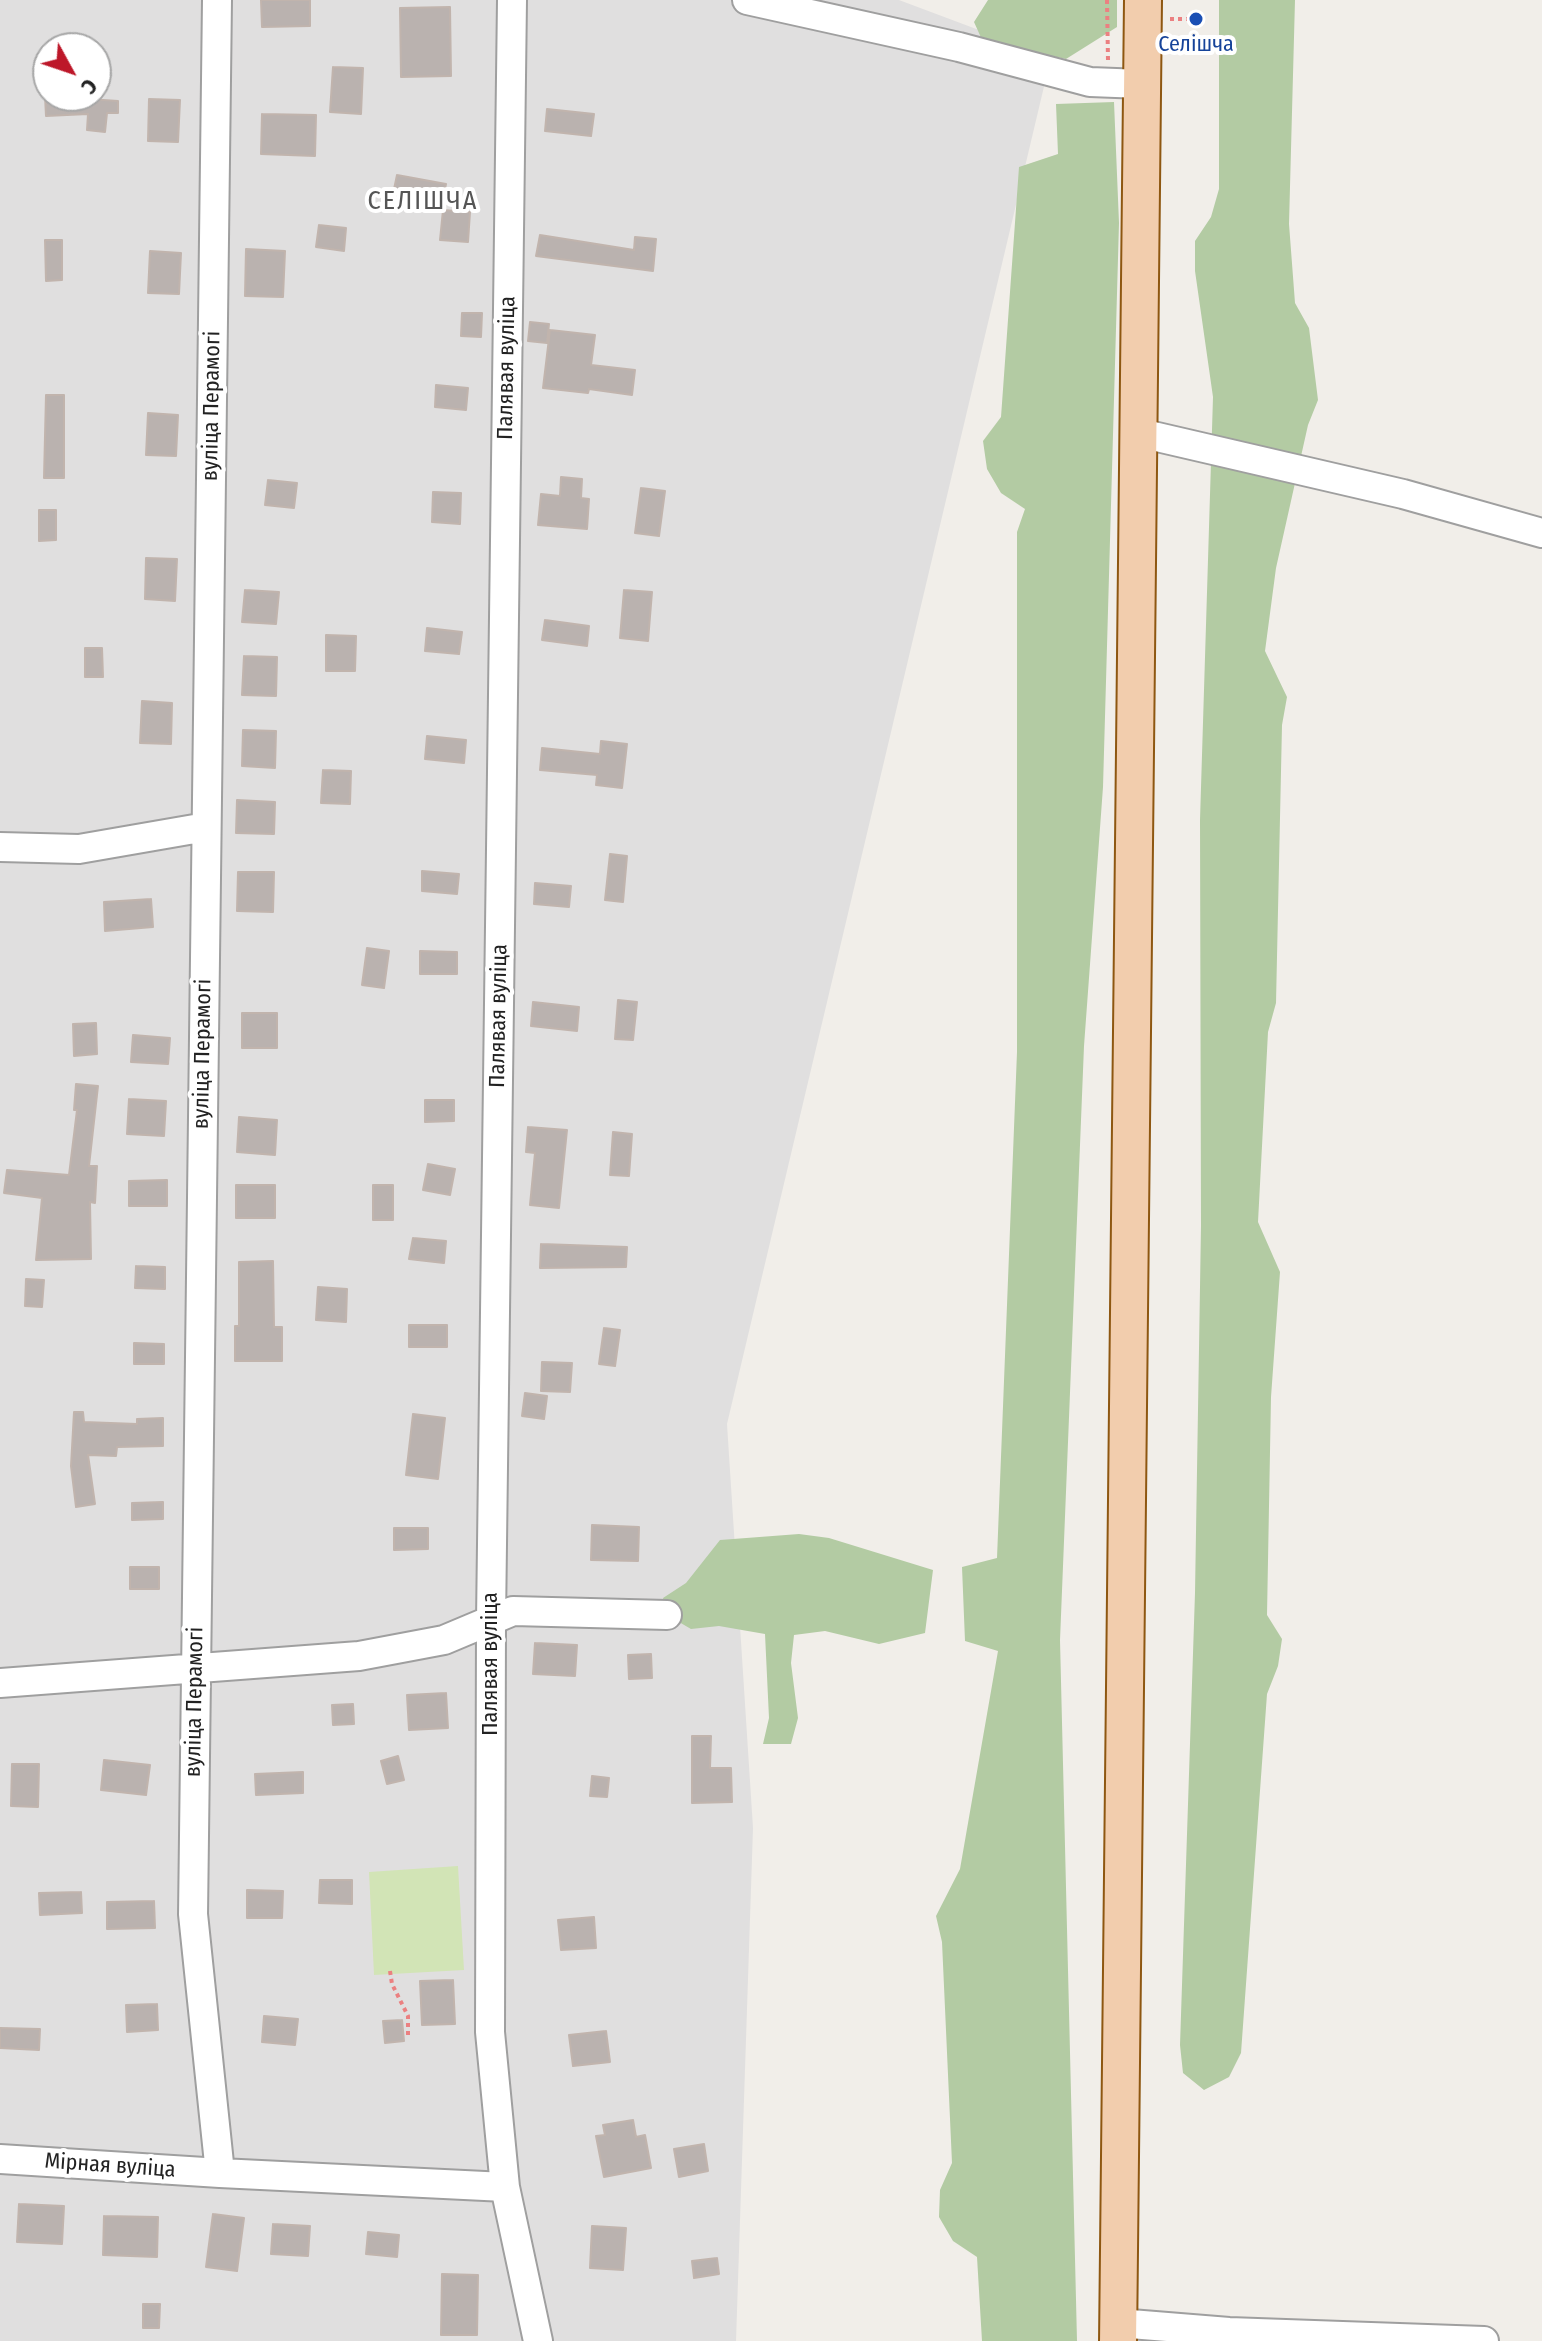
<!DOCTYPE html>
<meta charset="utf-8">
<style>
body{margin:0}
#map{position:relative;width:1542px;height:2341px;overflow:hidden;background:#f1eee9;font-family:"Fira Sans Condensed",sans-serif}
canvas{display:block}
.north{position:absolute;left:32px;top:32px;width:80px;height:80px;box-sizing:border-box;background:#fff;border:2px solid #a7a7a7;border-radius:50%;rotate:130deg;font-size:22px;font-weight:700;line-height:32px;text-align:center;color:#222}
.north::after{content:'';display:block;margin:auto;width:28px;height:36px;background:#bd1729;clip-path:polygon(50% 0,100% 100%,50% 72%,0 100%)}
</style>
<div id="map">
<canvas width="1542" height="2341"></canvas>
<div class="north">С</div>
</div>
<script>
const ctx = document.querySelector('canvas').getContext('2d');
ctx.lineJoin = 'round';
function paint(path, color) { ctx.fillStyle = color; ctx.fill(path, 'evenodd'); }
const toPath = rows => new Path2D(rows.map(r => 'M' + r).join(''));
function trace(path, color, width, dash) { ctx.strokeStyle = color; ctx.lineWidth = width; ctx.lineCap = dash ? 'butt' : 'round'; ctx.setLineDash(dash || []); ctx.stroke(path); }
function label(font, color, halo, rows, align = 'center') {
  ctx.font = font + ' "Fira Sans Condensed",sans-serif'; ctx.lineWidth = 8; ctx.setLineDash([]); ctx.textBaseline = 'middle'; ctx.strokeStyle = halo; ctx.fillStyle = color; for (const [text, x, y, turn = 0] of rows) {
    ctx.save(); ctx.translate(x, y); ctx.rotate((+turn || 0) * Math.PI / 180); ctx.textAlign = isNaN(turn) ? turn : align; if (halo) ctx.strokeText(text, 0, 0); ctx.fillText(text, 0, 0); ctx.restore();
  }
}
paint(toPath([
 [0,0,899,0,1051,57,727,1424,753,1828,736,2341,0,2341],
 [48,48,96,48,96,96,48,96]
]), '#e0dfdf');
paint(toPath([
 [458,1866,464,1970,374,1975,369,1872]
]), '#d2e4b6');
paint(toPath([
 [988,0,1117,0,1117,27,1066,59,983,42,974,22],
 [1219,0,1295,0,1289,224,1295,303,1309,328,1318,400,1308,425,1276,568,1265,651,1287,697,1282,725,1276,1003,1268,1032,1258,1222,1280,1272,1271,1397,1267,1615,1282,1639,1278,1666,1267,1694,1241,2053,1229,2077,1204,2090,1183,2073,1180,2045,1195,1593,1201,1226,1200,820,1213,397,1195,271,1195,241,1211,217,1219,189],
 [1114,102,1119,223,1103,787,1084,1046,1060,1640,1077,2341,982,2341,977,2257,953,2241,939,2217,940,2190,952,2163,942,1942,936,1916,960,1869,998,1651,965,1641,962,1567,997,1558,1017,1052,1017,532,1025,509,1001,493,987,469,983,441,1001,417,1019,167,1058,154,1056,104],
 [799,1534,829,1538,933,1570,925,1633,879,1644,825,1631,794,1635,791,1663,798,1718,791,1744,763,1744,769,1718,765,1634,719,1626,691,1629,667,1615,663,1598,686,1583,720,1540]
]), '#b3cba3');
const building = toPath([
 [261,0,310,0,310,26,262,27,261,0],
 [450,7,451,76,401,77,400,8,450,7],
 [333,67,363,68,361,114,330,112,333,67],
 [45,96,118,101,118,113,107,113,105,132,87,130,88,114,46,116,45,96],
 [149,99,180,100,178,142,148,141,149,99],
 [547,109,594,114,591,136,545,131,547,109],
 [262,114,316,115,315,156,261,154,262,114],
 [397,175,446,184,442,203,393,194,397,175],
 [443,210,470,212,468,242,440,240,443,210],
 [319,225,346,228,344,251,316,247,319,225],
 [540,235,634,250,635,237,656,239,653,271,536,256,540,235],
 [45,240,62,240,62,280,46,281,45,240],
 [246,249,285,251,283,297,245,296,246,249],
 [150,251,181,253,179,294,148,293,150,251],
 [462,313,482,313,481,337,461,336,462,313],
 [530,322,549,324,547,343,528,341,530,322],
 [550,330,595,335,591,365,635,370,632,395,589,389,588,393,543,388,550,330],
 [436,385,468,388,466,410,435,407,436,385],
 [46,395,64,395,64,478,44,478,46,395],
 [148,413,178,415,176,456,146,455,148,413],
 [561,477,582,479,581,498,589,499,587,529,538,525,541,494,560,496,561,477],
 [268,480,297,483,294,508,265,505,268,480],
 [641,488,665,491,659,536,635,533,641,488],
 [433,492,461,493,460,524,432,522,433,492],
 [39,510,56,510,56,540,39,541,39,510],
 [146,558,177,559,175,601,145,599,146,558],
 [245,590,279,592,276,624,242,622,245,590],
 [624,590,652,592,648,641,620,638,624,590],
 [545,620,589,626,587,646,542,640,545,620],
 [427,628,462,632,459,654,425,651,427,628],
 [326,635,356,636,355,671,326,671,326,635],
 [85,648,102,648,103,677,85,677,85,648],
 [244,656,277,657,276,696,242,695,244,656],
 [142,701,172,703,171,744,140,743,142,701],
 [243,730,276,731,275,768,242,766,243,730],
 [427,736,466,740,464,763,425,759,427,736],
 [601,741,627,744,622,788,596,785,597,775,540,770,542,748,600,754,601,741],
 [323,770,351,771,350,804,321,803,323,770],
 [237,800,275,802,274,834,236,833,237,800],
 [610,854,627,856,623,902,605,900,610,854],
 [422,871,459,874,457,894,422,891,422,871],
 [238,872,274,872,273,912,237,911,238,872],
 [535,883,571,886,569,907,534,904,535,883],
 [151,899,153,927,105,931,104,902,151,899],
 [367,948,389,951,384,988,362,985,367,948],
 [420,951,457,952,457,974,420,974,420,951],
 [618,1000,637,1002,633,1040,615,1039,618,1000],
 [533,1002,579,1007,577,1031,531,1026,533,1002],
 [242,1013,277,1013,277,1048,242,1048,242,1013],
 [96,1023,97,1054,74,1056,73,1024,96,1023],
 [133,1035,170,1038,168,1064,131,1062,133,1035],
 [76,1084,98,1086,89,1166,97,1166,95,1203,90,1202,91,1259,36,1260,42,1198,4,1193,7,1170,69,1175,77,1110,74,1110,76,1084],
 [129,1099,166,1101,164,1136,127,1134,129,1099],
 [425,1100,454,1100,454,1121,425,1122,425,1100],
 [239,1117,277,1120,275,1155,237,1152,239,1117],
 [528,1127,567,1130,559,1208,530,1205,535,1153,526,1152,528,1127],
 [613,1132,632,1134,629,1176,610,1175,613,1132],
 [428,1164,455,1169,450,1195,423,1190,428,1164],
 [167,1180,167,1206,129,1206,129,1181,167,1180],
 [236,1185,275,1185,275,1218,236,1218,236,1185],
 [373,1185,393,1185,393,1220,373,1220,373,1185],
 [413,1238,446,1241,444,1263,409,1259,413,1238],
 [541,1244,627,1247,626,1267,540,1268,541,1244],
 [273,1261,274,1327,282,1327,282,1361,235,1361,235,1326,239,1326,239,1262,273,1261],
 [136,1266,165,1267,165,1289,135,1288,136,1266],
 [26,1279,44,1280,42,1307,25,1306,26,1279],
 [318,1287,347,1289,346,1322,316,1320,318,1287],
 [409,1325,447,1325,447,1347,409,1347,409,1325],
 [604,1328,620,1330,615,1366,599,1364,604,1328],
 [134,1343,164,1344,164,1364,134,1364,134,1343],
 [542,1362,572,1363,570,1392,541,1391,542,1362],
 [525,1393,547,1396,544,1419,522,1416,525,1393],
 [74,1412,83,1412,84,1422,137,1424,137,1419,163,1418,163,1446,117,1447,116,1456,88,1455,95,1504,76,1507,71,1466,74,1412],
 [413,1414,445,1418,438,1479,406,1475,413,1414],
 [163,1502,163,1519,132,1520,132,1503,163,1502],
 [592,1525,639,1527,638,1561,591,1560,592,1525],
 [394,1528,428,1528,428,1549,394,1550,394,1528],
 [130,1567,159,1567,159,1589,130,1589,130,1567],
 [535,1643,577,1645,575,1676,533,1674,535,1643],
 [651,1654,652,1678,629,1679,628,1655,651,1654],
 [446,1693,448,1728,409,1730,407,1695,446,1693],
 [353,1704,354,1724,333,1725,332,1705,353,1704],
 [692,1736,711,1736,710,1768,731,1768,732,1802,692,1803,692,1736],
 [398,1756,404,1780,387,1784,381,1761,398,1756],
 [104,1760,150,1765,146,1795,101,1790,104,1760],
 [12,1764,39,1764,38,1807,11,1806,12,1764],
 [303,1772,303,1793,256,1795,255,1774,303,1772],
 [592,1776,609,1778,607,1797,590,1796,592,1776],
 [320,1880,352,1880,352,1904,319,1903,320,1880],
 [247,1890,283,1891,282,1918,247,1918,247,1890],
 [81,1892,82,1913,40,1915,39,1893,81,1892],
 [154,1901,155,1928,107,1929,107,1902,154,1901],
 [594,1917,596,1948,561,1950,558,1920,594,1917],
 [453,1980,455,2024,422,2025,420,1981,453,1980],
 [157,2004,158,2030,127,2032,126,2005,157,2004],
 [264,2016,298,2019,295,2045,262,2042,264,2016],
 [402,2020,404,2041,385,2043,383,2021,402,2020],
 [0,2028,40,2029,39,2050,0,2048,0,2028],
 [606,2031,610,2062,573,2066,569,2035,606,2031],
 [633,2120,636,2137,645,2135,651,2168,604,2177,596,2136,605,2135,603,2125,633,2120],
 [704,2144,708,2171,679,2177,674,2149,704,2144],
 [19,2204,64,2206,62,2244,17,2242,19,2204],
 [213,2214,244,2218,237,2271,206,2267,213,2214],
 [104,2216,158,2217,157,2257,103,2255,104,2216],
 [273,2224,310,2226,308,2256,271,2254,273,2224],
 [592,2226,626,2228,623,2270,590,2268,592,2226],
 [368,2232,399,2235,397,2257,366,2254,368,2232],
 [717,2258,719,2274,694,2278,692,2261,717,2258],
 [442,2274,478,2275,477,2335,441,2335,442,2274],
 [143,2304,160,2304,159,2328,143,2328,143,2304]
]);
paint(building, '#bab2af');
trace(building, '#c1b4ad', 2);
const minor = toPath([
 [217,0,193,1914,220,2173,505,2187],
 [512,0,491,1621,490,2032,505,2187,538,2341],
 [747,0,959,47,1090,82,1142,84],
 [1140,433,1403,494,1542,533],
 [0,847,79,849,206,827],
 [0,1683,359,1656,444,1640,513,1611,667,1615],
 [0,2159,220,2173],
 [1118,2323,1229,2332,1484,2341]
]);
const major = toPath([
 [1118,2341,1143,0]
]);
trace(minor, '#9f9f9f', 32);
trace(major, '#8e5711', 40);
trace(toPath([
 [1107,0,1108,60],
 [1170,19,1196,19],
 [390,1971,392,1984,408,2016,408,2038]
]), '#eb8081', 4, [4, 4]);
trace(minor, '#fff', 28);
trace(major, '#f2cdad', 36);
for (const [x, y, r, color] of [
 [1196,19,8,"#1a4fb4"]
]) { const dot = new Path2D(); dot.arc(x, y, r, 0, 2 * Math.PI); ctx.fillStyle = color; ctx.fill(dot); trace(dot, '#fff', 3); }
label('22px', '#164399', '#fff', [
 ["Селішча",1196,45]
]);
label('22px', '#222', '#fff', [
 ["Палявая вуліца",507,368,-89],
 ["вуліца Перамогі",212,406,-89],
 ["Палявая вуліца",499,1016,-89],
 ["вуліца Перамогі",203,1054,-89],
 ["Палявая вуліца",491,1664,-90],
 ["вуліца Перамогі",195,1702,-89],
 ["Мірная вуліца",110,2166,4]
]);
ctx.letterSpacing = '2px';
label('26px', '#555', '#fff', [
 ["СЕЛІШЧА",423,202]
]);
ctx.letterSpacing = '0px';
</script>
